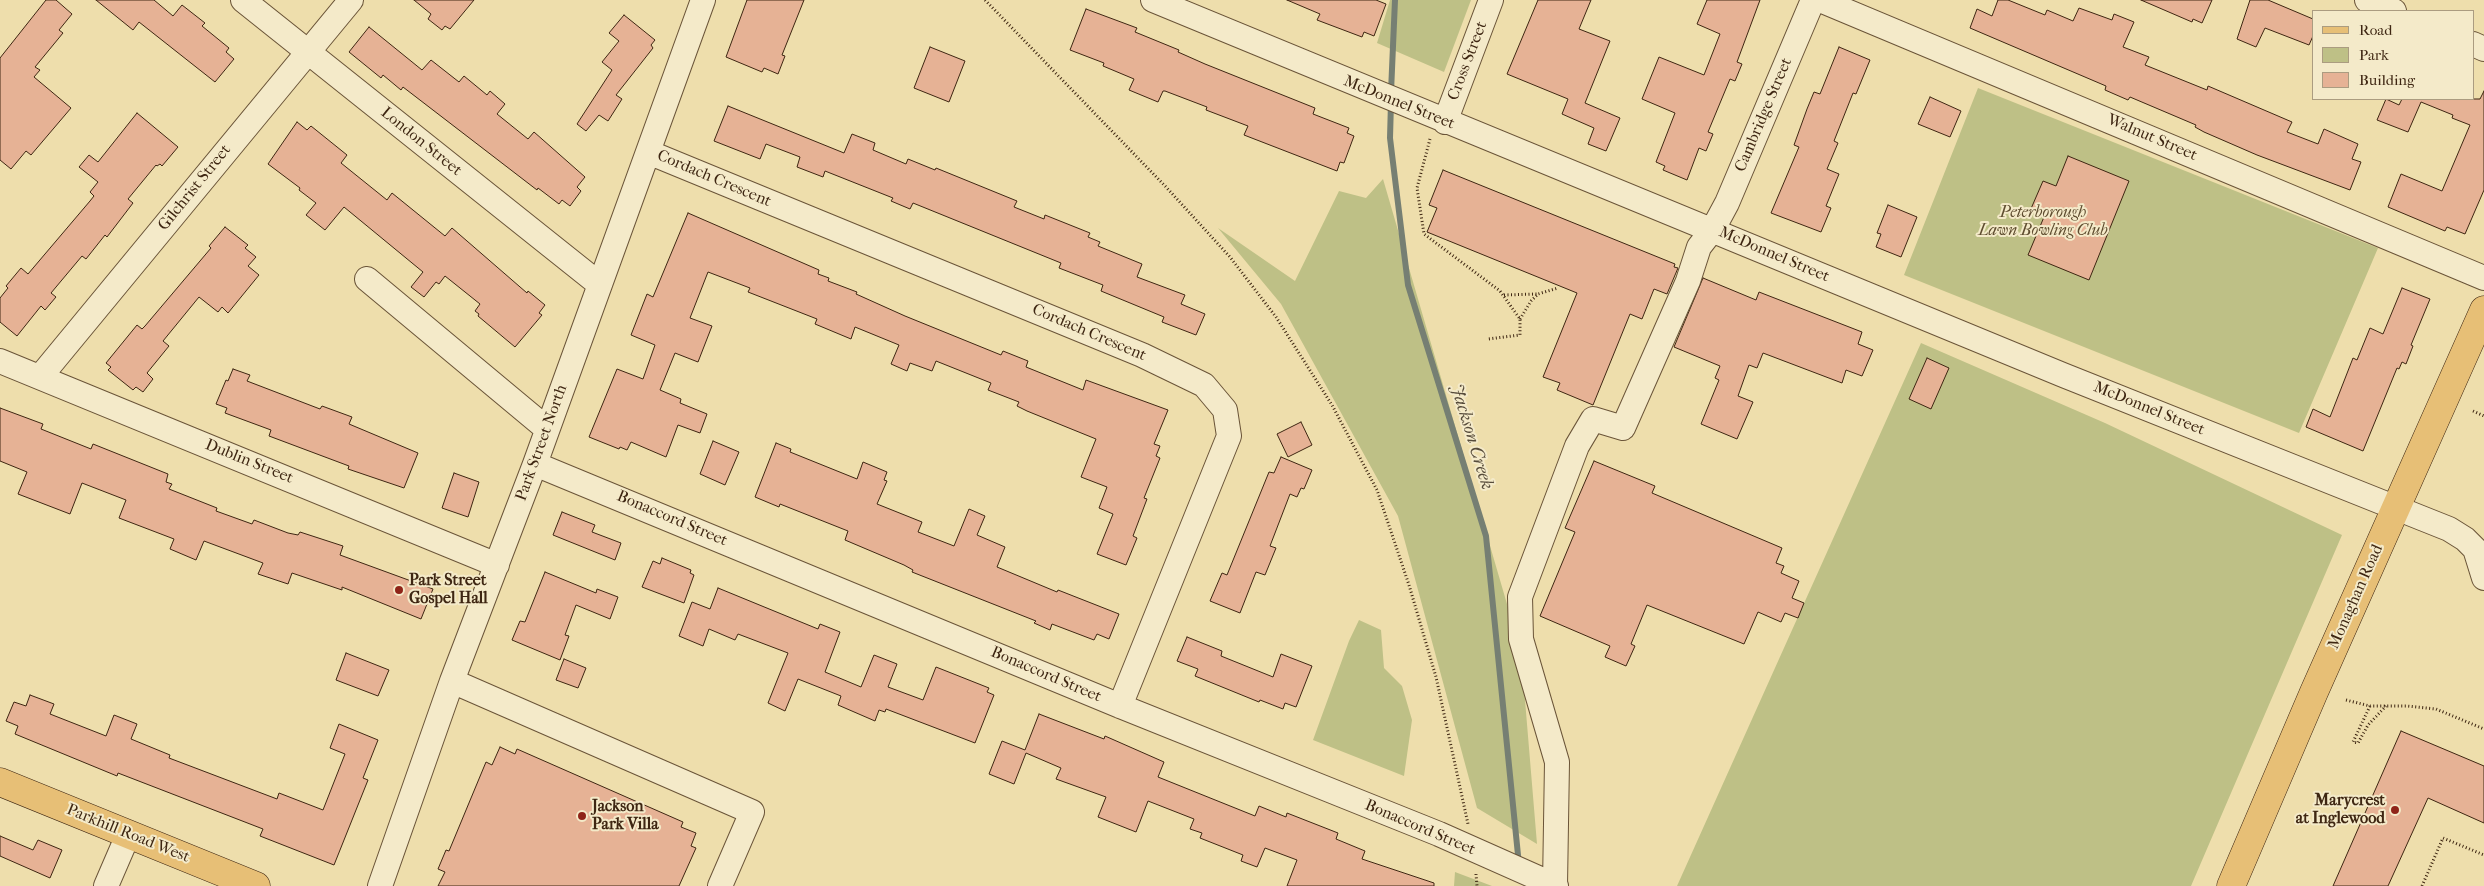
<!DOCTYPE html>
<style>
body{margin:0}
#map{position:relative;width:2484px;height:886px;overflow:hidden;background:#eedeac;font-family:"IM FELL French Canon",serif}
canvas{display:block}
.legend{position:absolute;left:2312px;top:10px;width:162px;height:90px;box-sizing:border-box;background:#f4eac9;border:1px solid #ab9c80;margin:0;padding:6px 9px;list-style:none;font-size:15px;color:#3e2612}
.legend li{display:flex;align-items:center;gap:10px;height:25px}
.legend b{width:25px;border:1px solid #ab9c80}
</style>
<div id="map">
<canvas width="2484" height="886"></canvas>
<ul class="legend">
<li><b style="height:6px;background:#e7bf76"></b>Road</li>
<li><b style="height:14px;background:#bec086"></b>Park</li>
<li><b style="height:14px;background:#e6b295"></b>Building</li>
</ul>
</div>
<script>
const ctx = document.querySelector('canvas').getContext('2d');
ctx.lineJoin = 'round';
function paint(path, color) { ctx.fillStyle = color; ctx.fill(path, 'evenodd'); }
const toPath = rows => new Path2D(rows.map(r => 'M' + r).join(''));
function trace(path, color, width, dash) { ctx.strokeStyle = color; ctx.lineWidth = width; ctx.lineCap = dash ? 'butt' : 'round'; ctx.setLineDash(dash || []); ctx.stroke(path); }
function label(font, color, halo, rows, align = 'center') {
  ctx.font = font + ' "IM FELL French Canon",serif'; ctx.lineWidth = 4; ctx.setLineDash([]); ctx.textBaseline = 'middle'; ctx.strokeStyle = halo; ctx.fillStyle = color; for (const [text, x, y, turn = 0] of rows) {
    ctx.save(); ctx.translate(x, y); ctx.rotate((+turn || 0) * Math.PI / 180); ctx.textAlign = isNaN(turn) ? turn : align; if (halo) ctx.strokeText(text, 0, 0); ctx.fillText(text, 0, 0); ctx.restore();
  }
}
paint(toPath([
 [1390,0,1471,0,1444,72,1377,43],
 [1978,88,2378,248,2299,433,1904,275],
 [1383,179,1521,652,1537,844,1477,808,1398,516,1281,304,1218,228,1295,281,1339,191,1366,198],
 [1921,343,2105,423,2342,535,2191,886,1677,886],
 [1359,620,1381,630,1384,668,1402,686,1412,720,1404,776,1313,740,1349,641],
 [1455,872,1492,886,1454,886]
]), '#bec086');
trace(toPath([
 [1391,92,1395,0],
 [1391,102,1390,138,1408,285,1486,536,1519,865]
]), '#767f73', 6);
const building = toPath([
 [46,0,56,0,72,14,59,30,63,33,35,67,40,70,34,77,71,108,31,155,26,151,11,169,0,160,0,58,46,0],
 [96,0,154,0,173,16,182,5,205,23,202,26,229,48,226,52,234,59,215,82,139,22,133,30,96,0],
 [414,0,474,0,450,29,445,26,442,30,428,19,431,14,414,0],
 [747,0,804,0,782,55,785,56,778,74,764,68,762,72,726,57,747,0],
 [1287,0,1376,0,1386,4,1374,36,1364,32,1362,37,1317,20,1320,14,1287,0],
 [1538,0,1591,0,1579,29,1610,41,1585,103,1620,118,1606,151,1588,144,1594,128,1562,114,1568,99,1507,74,1538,0],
 [1707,0,1760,0,1737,62,1742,64,1735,81,1730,79,1708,132,1713,134,1706,151,1699,148,1687,180,1663,170,1665,166,1656,162,1675,113,1642,99,1659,57,1704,75,1720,34,1697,24,1707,0],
 [1998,0,2008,0,2045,15,2047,10,2073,21,2079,8,2112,20,2114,14,2134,22,2123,47,2149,57,2145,65,2207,90,2208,86,2292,122,2287,132,2318,144,2324,129,2358,144,2352,159,2361,162,2350,190,2257,155,2204,132,2195,127,2196,125,2130,97,2128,100,2105,90,2106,86,1970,28,1977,9,1992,16,1998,0],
 [2141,0,2212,0,2202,23,2193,19,2192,22,2141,0],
 [2250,0,2268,0,2313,19,2313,36,2309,45,2265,28,2256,47,2237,39,2250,0],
 [1086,9,1137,28,1135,32,1179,50,1178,52,1205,64,1315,108,1313,114,1349,128,1347,133,1354,136,1344,163,1340,162,1337,171,1244,135,1248,126,1206,110,1207,107,1165,91,1163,91,1158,102,1129,90,1134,79,1103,66,1104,63,1070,50,1086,9],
 [624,15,655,40,651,45,653,48,616,95,622,99,608,121,599,115,586,131,577,124,612,70,602,62,619,41,609,33,624,15],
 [369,27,422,70,431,60,459,82,464,76,487,95,490,91,505,104,497,114,528,139,534,132,585,177,577,187,581,191,570,206,562,200,559,204,538,188,537,190,403,87,401,90,383,75,381,78,349,52,369,27],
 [930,47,965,61,949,102,914,88,930,47],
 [1839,47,1870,60,1856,94,1853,93,1834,141,1838,143,1827,169,1839,174,1826,206,1831,208,1821,232,1771,213,1799,147,1794,145,1807,109,1814,92,1820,94,1839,47],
 [2484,91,2484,190,2465,234,2447,227,2445,231,2388,207,2401,174,2442,191,2470,125,2452,118,2453,115,2421,102,2408,132,2377,120,2386,99,2399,105,2402,99,2480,99,2484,91],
 [1930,97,1961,111,1950,137,1918,124,1930,97],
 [728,106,844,153,852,134,875,143,873,150,906,164,908,159,935,170,936,168,1017,201,1014,207,1044,219,1045,215,1090,233,1088,237,1100,242,1098,246,1142,264,1137,277,1185,295,1181,304,1205,314,1196,335,1162,322,1164,317,1101,291,1103,285,1059,268,1061,263,913,203,910,209,891,201,893,198,825,171,823,177,797,167,800,157,766,144,760,159,714,141,728,106],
 [137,113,178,147,162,166,160,164,157,166,156,165,128,199,133,203,107,237,105,235,86,259,82,256,51,293,56,297,45,310,41,306,17,336,0,322,0,298,8,288,6,286,21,268,28,274,90,201,94,196,90,192,98,182,79,167,89,155,98,162,137,113],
 [297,122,307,130,311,126,347,155,341,163,387,200,392,193,445,236,452,228,527,293,528,291,545,305,539,313,542,315,515,347,478,316,479,314,475,311,480,304,445,276,439,284,436,282,424,297,411,287,423,272,344,207,325,230,306,215,316,203,299,190,300,188,268,164,297,122],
 [2068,156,2129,181,2089,280,2028,255,2044,217,2030,211,2043,181,2056,186,2068,156],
 [1443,170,1675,264,1674,267,1678,268,1667,294,1654,289,1642,319,1630,314,1593,405,1557,390,1560,383,1543,377,1577,293,1427,232,1437,208,1429,205,1443,170],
 [1888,205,1917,217,1901,257,1876,247,1881,234,1877,233,1888,205],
 [688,213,819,270,818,274,829,278,828,281,857,292,856,294,905,316,1001,355,1003,351,1028,361,1026,367,1083,390,1086,380,1168,410,1154,444,1160,446,1156,456,1160,458,1144,498,1147,499,1133,536,1137,538,1126,565,1097,554,1113,514,1099,508,1107,487,1081,477,1096,439,1027,411,1017,406,1019,402,988,390,991,383,936,361,932,371,910,363,907,371,891,364,899,345,855,327,851,339,815,324,817,319,748,292,750,288,708,272,690,318,712,326,698,362,675,353,660,390,681,399,680,403,707,414,700,433,678,425,666,457,631,442,627,450,620,447,619,449,589,437,617,369,643,379,655,345,631,335,647,294,653,297,688,213],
 [225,227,248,245,245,248,256,257,248,266,259,275,228,313,222,307,218,312,199,297,163,341,169,346,147,373,153,379,143,392,136,387,133,390,108,370,111,367,106,363,137,325,142,329,145,326,211,248,209,246,225,227],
 [1703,278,1756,300,1759,292,1862,332,1858,344,1873,350,1862,376,1846,370,1842,383,1763,353,1757,368,1749,365,1738,396,1753,402,1737,439,1701,424,1719,380,1715,378,1720,366,1674,347,1703,278],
 [2402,288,2430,299,2411,345,2413,346,2406,364,2402,362,2399,369,2397,368,2363,451,2306,427,2313,409,2330,417,2353,358,2357,360,2370,328,2383,334,2402,288],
 [1927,358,1949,368,1931,409,1909,399,1927,358],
 [233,369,250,375,247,381,320,409,322,406,352,417,349,424,418,453,404,488,348,469,349,466,269,436,271,430,225,413,227,408,216,404,226,380,228,381,233,369],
 [0,408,43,424,41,429,91,449,93,444,168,474,166,482,172,484,169,489,217,508,216,511,252,524,254,520,288,533,298,535,300,532,343,546,340,555,433,589,421,619,342,587,342,590,292,573,288,584,258,574,263,563,204,541,196,560,170,549,174,539,119,518,126,500,82,483,70,514,18,494,27,472,0,461,0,408],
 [1301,422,1312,445,1288,457,1277,434,1301,422],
 [713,441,739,452,725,485,700,474,713,441],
 [776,443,791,449,790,452,857,479,863,462,887,472,884,480,887,481,877,504,922,522,918,532,954,546,969,509,985,516,977,535,1005,547,997,567,1057,592,1058,590,1119,614,1109,639,1097,634,1094,640,1052,624,1050,630,1034,623,1036,621,912,572,913,570,904,565,845,540,848,531,780,504,779,507,755,497,776,443],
 [1281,457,1312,470,1304,489,1301,488,1297,497,1290,494,1270,546,1276,548,1265,575,1256,572,1240,613,1210,601,1222,573,1227,575,1269,472,1274,473,1281,457],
 [1594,461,1655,486,1652,493,1782,548,1776,563,1784,566,1781,573,1799,581,1792,598,1804,603,1798,618,1785,613,1781,622,1758,612,1744,644,1647,605,1631,644,1635,646,1626,666,1605,657,1610,646,1540,616,1575,532,1565,528,1594,461],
 [454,473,479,482,468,517,442,508,454,473],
 [562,512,595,525,592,532,621,543,615,560,553,535,562,512],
 [662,558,691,570,690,573,694,575,684,603,642,587,653,561,660,564,662,558],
 [545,572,596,593,597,589,618,597,610,619,576,605,565,635,569,636,560,660,512,640,520,621,525,622,545,572],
 [718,588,818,629,820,624,840,632,825,672,861,687,874,655,897,664,888,687,923,700,936,667,989,688,987,692,994,695,975,743,886,709,885,712,879,710,875,721,838,705,841,696,798,679,785,711,768,703,788,653,738,634,735,640,709,629,703,646,679,636,692,602,710,609,718,588],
 [1187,637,1222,651,1221,656,1273,677,1281,654,1312,666,1296,707,1285,703,1283,709,1260,700,1259,702,1195,676,1198,669,1177,661,1187,637],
 [346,653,389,670,378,696,336,680,346,653],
 [564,659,586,668,578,688,556,680,564,659],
 [30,695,54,704,50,714,106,736,114,715,137,724,131,739,170,755,169,758,277,799,279,793,323,810,345,754,330,748,339,724,378,740,363,778,368,780,334,865,260,836,263,829,118,773,117,776,15,734,18,726,6,721,14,702,26,706,30,695],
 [1039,714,1104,739,1105,736,1164,762,1158,777,1255,816,1259,806,1286,817,1287,813,1338,833,1336,839,1365,851,1362,859,1434,883,1434,886,1287,886,1297,860,1265,848,1257,867,1241,861,1243,855,1200,838,1202,833,1190,829,1194,819,1148,801,1136,832,1098,817,1106,797,1056,779,1061,768,1026,753,1014,784,989,774,1002,741,1025,750,1039,714],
 [2401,731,2484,766,2484,823,2428,798,2388,886,2333,886,2401,731],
 [500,747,515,754,517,749,683,822,681,827,696,833,691,846,696,848,679,886,438,886,445,872,438,869,446,850,449,851,486,762,492,765,500,747],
 [0,836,33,850,38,840,62,850,50,878,0,856,0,836]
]);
paint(building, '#e6b295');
trace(building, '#3e2612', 1);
const minor = toPath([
 [243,0,599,284],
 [1153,0,2063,375,2449,529,2465,539,2475,549,2484,578],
 [1820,0,2484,278],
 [2367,0,2394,11],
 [2473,44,2484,49],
 [1445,122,1491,0],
 [648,152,1142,355,1204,385,1225,410,1229,436,1120,706],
 [367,279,547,429],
 [0,361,497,565],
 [40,377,351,0],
 [535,464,1120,706,1439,834,1556,886],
 [452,681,752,812,720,886],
 [1555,885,1557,762,1521,639,1520,597,1577,446,1593,419,1623,428,1688,281,1699,247,1713,229,1727,203,1813,0],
 [106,886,128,835],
 [380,886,452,681,535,464,703,0]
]);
const major = toPath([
 [0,782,256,886],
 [2231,886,2314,692,2484,310]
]);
trace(minor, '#6a5438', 26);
trace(major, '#3e2612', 29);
trace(toPath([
 [985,0,1166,187,1230,257,1276,317,1332,405,1377,490,1409,585,1436,677,1468,824],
 [1430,139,1417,188,1424,234,1500,291,1520,319,1520,335,1488,339],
 [1504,295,1537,294],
 [1520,319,1531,301,1538,294,1558,288],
 [2473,411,2484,416],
 [2346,700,2370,706,2407,706,2436,709,2484,729],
 [2370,706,2353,742,2358,743,2368,725,2386,706],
 [1476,874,1477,886],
 [2422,886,2443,838,2484,855]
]), '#3e2612', 3, [1, 2.5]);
trace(minor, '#f4eac9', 24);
trace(major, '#e7bf76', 28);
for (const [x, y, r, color] of [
 [399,590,5,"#8f2418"],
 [2395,810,5,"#8f2418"],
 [582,816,5,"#8f2418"]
]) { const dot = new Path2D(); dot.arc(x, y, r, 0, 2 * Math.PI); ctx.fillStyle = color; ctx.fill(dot); trace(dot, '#f4eac9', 2); }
label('16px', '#3e2612', '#f4eac9', [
 ["Cross Street",1468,61,-69],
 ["McDonnel Street",1399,103,22],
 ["Cambridge Street",1764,115,-67],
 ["Walnut Street",2152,138,23],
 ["London Street",421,142,39],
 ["Cordach Crescent",714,179,23],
 ["Gilchrist Street",195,188,-51],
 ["McDonnel Street",1774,255,23],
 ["Cordach Crescent",1089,333,23],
 ["McDonnel Street",2149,409,22],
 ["Park Street North",542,443,-70],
 ["Dublin Street",249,462,22],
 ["Bonaccord Street",672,519,23],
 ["Monaghan Road",2356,597,-66],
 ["Bonaccord Street",1046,675,23],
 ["Bonaccord Street",1420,828,23],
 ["Parkhill Road West",128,834,22]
]);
label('italic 16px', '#5e4c2f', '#f4eac9', [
 ["Peterborough",2043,213],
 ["Lawn Bowling Club",2043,231]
]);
label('bold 16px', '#3e2612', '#f4eac9', [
 ["Park Street",409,581],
 ["Gospel Hall",409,599],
 ["Marycrest",2385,801,"right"],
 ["at Inglewood",2385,819,"right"],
 ["Jackson",592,807],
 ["Park Villa",592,825]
], 'left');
label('italic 18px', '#564b3a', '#f4eac9', [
 ["Jackson Creek",1471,437,73]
]);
</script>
